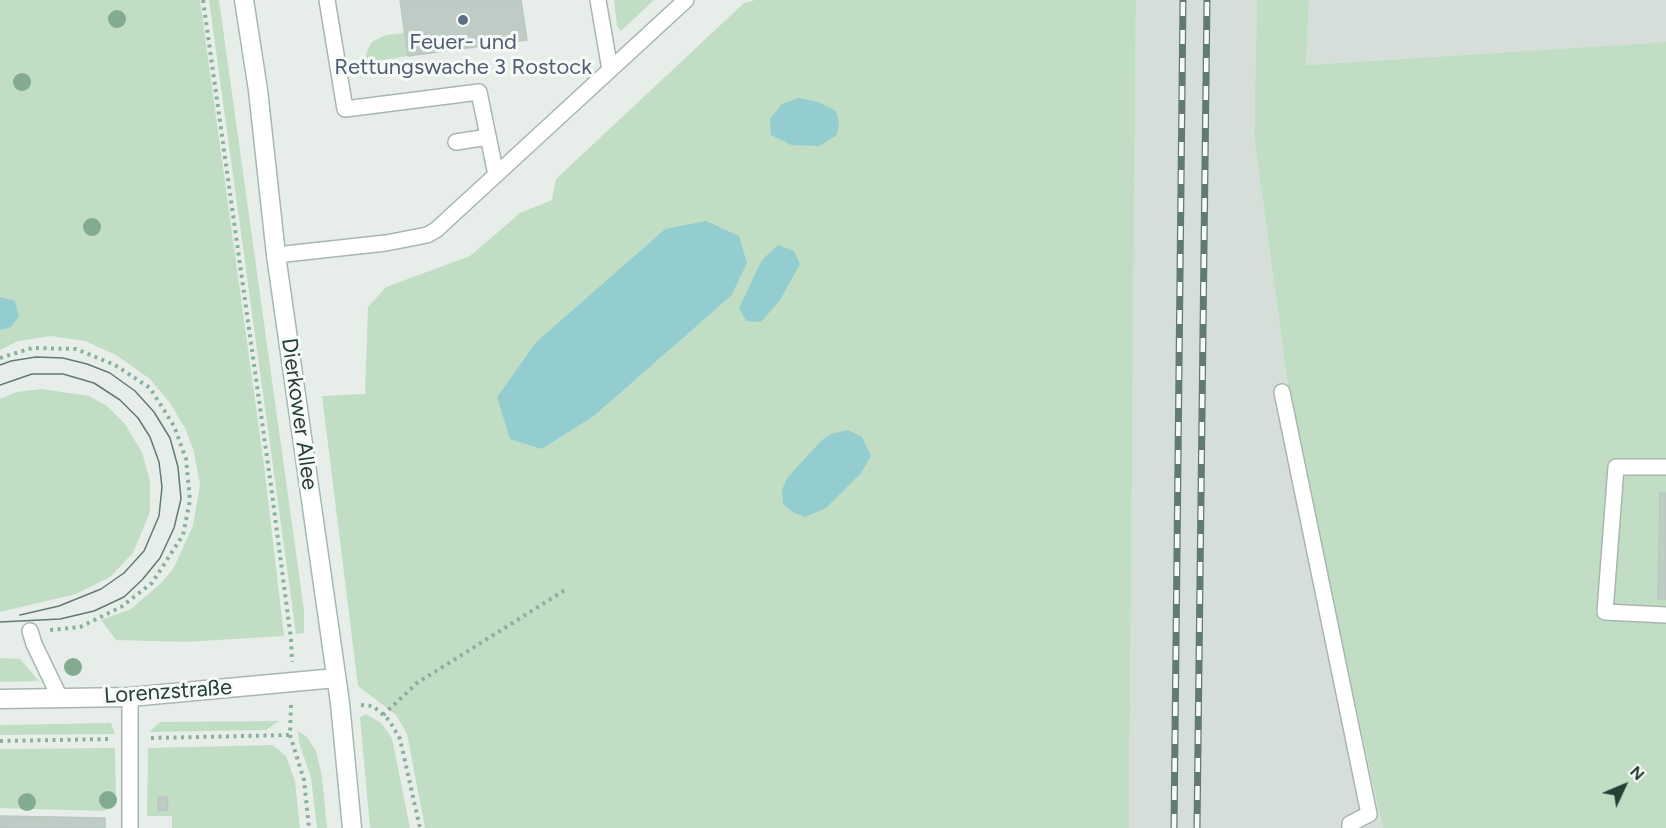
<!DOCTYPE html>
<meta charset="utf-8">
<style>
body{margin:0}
#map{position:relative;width:1666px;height:828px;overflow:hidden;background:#e7eeea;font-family:Figtree,sans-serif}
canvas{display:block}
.north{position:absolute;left:1594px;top:756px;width:60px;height:60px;-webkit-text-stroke:4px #f7fbf8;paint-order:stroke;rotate:46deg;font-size:16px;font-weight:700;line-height:24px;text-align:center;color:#264036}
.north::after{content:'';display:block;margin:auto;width:21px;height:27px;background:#264036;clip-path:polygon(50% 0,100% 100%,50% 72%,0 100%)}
</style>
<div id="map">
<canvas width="1666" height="828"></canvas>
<div class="north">N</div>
</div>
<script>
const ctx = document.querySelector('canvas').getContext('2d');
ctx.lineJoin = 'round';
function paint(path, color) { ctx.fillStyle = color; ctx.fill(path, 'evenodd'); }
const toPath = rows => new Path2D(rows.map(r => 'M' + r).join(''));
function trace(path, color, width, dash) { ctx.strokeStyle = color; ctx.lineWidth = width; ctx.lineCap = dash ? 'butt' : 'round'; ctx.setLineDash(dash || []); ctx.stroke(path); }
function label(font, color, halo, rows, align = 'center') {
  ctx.font = font + ' Figtree,sans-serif'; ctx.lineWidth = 6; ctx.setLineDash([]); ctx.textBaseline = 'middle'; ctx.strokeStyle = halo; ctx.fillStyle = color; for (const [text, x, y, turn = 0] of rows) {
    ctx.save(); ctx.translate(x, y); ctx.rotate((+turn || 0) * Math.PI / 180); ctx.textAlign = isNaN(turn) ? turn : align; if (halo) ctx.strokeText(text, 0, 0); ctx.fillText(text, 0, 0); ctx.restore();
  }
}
paint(toPath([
 [1136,0,1257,0,1254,135,1294,431,1383,828,1129,828],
 [1309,0,1666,0,1666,42,1306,65]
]), '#d5ded9');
paint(toPath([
 [0,0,200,0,264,465,284,636,184,642,116,640,101,620,131,609,161,583,173,569,193,526,200,485,194,452,186,430,170,403,150,379,116,355,85,341,51,336,18,341,0,350],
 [209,0,219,0,304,610,304,633,296,634],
 [614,0,654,0,621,31,617,26],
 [755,0,1136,0,1129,828,425,828,407,734,396,715,358,686,322,396,365,394,368,307,386,287,470,256,520,213,552,200,556,179,744,3],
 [665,229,731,296,594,416,542,449,497,397,536,342],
 [1257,0,1309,0,1306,65,1666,42,1666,828,1383,828,1294,431,1254,135],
 [405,33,408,56,364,63,367,51,372,42,386,35],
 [42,389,89,396,107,406,125,424,142,452,150,481,150,512,133,553,110,577,76,594,0,612,0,399,16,392],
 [0,658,20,659,39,681,0,682],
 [366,714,381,723,392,738,410,828,370,828,360,717],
 [279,721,266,730,149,732,160,722],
 [111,723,115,734,0,735,0,725],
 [298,731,307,737,316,751,322,776,327,828,317,828,311,778,299,742],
 [273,745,286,756,295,781,300,828,172,828,172,816,147,816,148,748],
 [115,748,116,799,105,811,0,808,0,749]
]), '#c1dec5');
paint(toPath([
 [799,98,818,102,836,111,839,122,837,135,819,146,791,145,771,135,770,119,782,104],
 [706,221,739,236,747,263,731,296,594,416,542,449,510,439,497,397,536,342,665,229],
 [778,245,794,251,800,264,780,300,761,322,746,321,739,308,762,260],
 [0,297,15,301,19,316,11,327,0,330],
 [848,430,862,437,871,456,861,473,826,508,805,517,794,513,783,504,782,490,787,478,822,440,831,434]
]), '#93cdcf');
const building = toPath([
 [400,0,521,0,527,40,408,56,400,0],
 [1660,493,1666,493,1666,599,1658,599,1660,493],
 [158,797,167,797,168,810,158,811,158,797],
 [0,816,105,818,105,828,0,828,0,816]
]);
paint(building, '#bfccc5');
trace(building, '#b9c8c0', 1.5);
const service = toPath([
 [327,0,345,109,479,92,496,175],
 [598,0,610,70],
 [456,142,488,137],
 [276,255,386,243,427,235,436,230,686,0],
 [1282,392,1369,814,1350,824,1350,828],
 [1666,467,1616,467,1605,612,1666,615],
 [30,631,34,644,60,698],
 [130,697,130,828]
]);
const tertiary = toPath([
 [0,699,130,697,336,678]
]);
const secondary = toPath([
 [244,0,258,90,276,255,340,703,352,828]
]);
trace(service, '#a9b6b0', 18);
trace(tertiary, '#a9b6b0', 21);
trace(secondary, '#a5b9b0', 21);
trace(toPath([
 [203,0,271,486,291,639,292,662],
 [0,358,32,348,76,349,115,365,150,388,174,426,186,459,190,500,183,535,152,583,121,607,80,627,50,630],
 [291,705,290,735,304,780,309,828],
 [361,705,373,706,389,720,400,739,420,828],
 [383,715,417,683,565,590],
 [151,738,290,735],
 [0,741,110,739]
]), '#89b09f', 4, [3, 4.5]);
trace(service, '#fff', 15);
trace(tertiary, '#fff', 18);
trace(secondary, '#fff', 18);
trace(toPath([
 [0,365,11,361,36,357,63,358,87,364,110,373,135,391,154,412,170,438,178,467,181,499,174,528,160,558,142,580,124,597,94,611,60,619,0,622],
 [0,385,32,374,63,374,94,383,120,400,138,418,150,437,159,462,162,487,159,516,144,551,124,573,101,589,59,606,20,615]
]), '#617b71', 1.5);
const rail = toPath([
 [1174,828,1183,0],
 [1197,828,1207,0]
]);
trace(rail, '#617b71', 7);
trace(rail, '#f7fbf8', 4.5, [14]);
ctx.fillStyle = '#83ab8f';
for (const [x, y] of [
 [117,19],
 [22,82],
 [92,227],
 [73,667],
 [108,800],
 [27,802]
]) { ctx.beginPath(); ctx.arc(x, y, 9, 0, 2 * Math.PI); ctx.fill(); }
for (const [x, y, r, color] of [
 [463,20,6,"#5c6f8a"]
]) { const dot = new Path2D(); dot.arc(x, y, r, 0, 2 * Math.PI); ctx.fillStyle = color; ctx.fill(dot); trace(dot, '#f7fbf8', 2); }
label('22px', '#4e5e75', '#f7fbf8', [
 ["Feuer- und",463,43],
 ["Rettungswache 3 Rostock",463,68]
]);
label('22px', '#264036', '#f7fbf8', [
 ["Dierkower Allee",299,414,82],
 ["Lorenzstraße",168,692,-4]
]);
</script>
